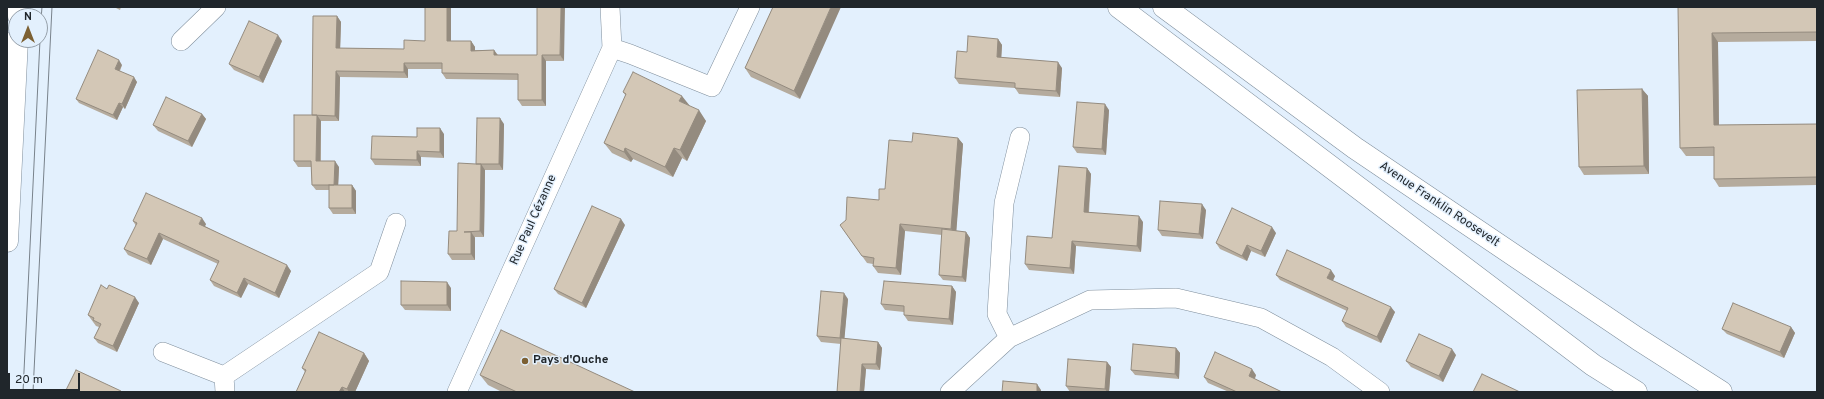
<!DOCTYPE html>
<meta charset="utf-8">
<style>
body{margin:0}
#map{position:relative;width:1824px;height:399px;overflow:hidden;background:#e3f0fd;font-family:Overpass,sans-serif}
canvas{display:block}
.frame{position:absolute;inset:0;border:8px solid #20262b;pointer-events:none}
.north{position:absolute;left:8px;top:8px;width:40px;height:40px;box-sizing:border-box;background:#e3f0fd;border:1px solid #959fa9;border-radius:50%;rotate:0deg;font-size:11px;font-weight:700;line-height:16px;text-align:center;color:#20262b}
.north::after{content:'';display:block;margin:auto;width:14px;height:18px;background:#7c6033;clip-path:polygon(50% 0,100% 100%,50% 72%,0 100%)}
.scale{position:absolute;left:8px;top:373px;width:72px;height:18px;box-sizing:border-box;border:2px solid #20262b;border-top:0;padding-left:5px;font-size:12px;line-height:14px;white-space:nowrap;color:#20262b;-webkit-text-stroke:3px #e3f0fd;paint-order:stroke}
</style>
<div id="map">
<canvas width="1824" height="399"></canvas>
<div class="frame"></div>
<div class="north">N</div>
<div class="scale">20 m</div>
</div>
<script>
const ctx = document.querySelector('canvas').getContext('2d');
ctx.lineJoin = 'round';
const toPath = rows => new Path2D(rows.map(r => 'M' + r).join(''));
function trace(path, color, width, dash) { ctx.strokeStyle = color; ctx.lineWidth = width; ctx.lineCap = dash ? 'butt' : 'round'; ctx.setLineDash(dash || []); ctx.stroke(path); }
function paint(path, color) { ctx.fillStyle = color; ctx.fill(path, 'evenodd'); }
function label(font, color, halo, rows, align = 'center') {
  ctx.font = font + ' Overpass,sans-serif'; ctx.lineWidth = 3; ctx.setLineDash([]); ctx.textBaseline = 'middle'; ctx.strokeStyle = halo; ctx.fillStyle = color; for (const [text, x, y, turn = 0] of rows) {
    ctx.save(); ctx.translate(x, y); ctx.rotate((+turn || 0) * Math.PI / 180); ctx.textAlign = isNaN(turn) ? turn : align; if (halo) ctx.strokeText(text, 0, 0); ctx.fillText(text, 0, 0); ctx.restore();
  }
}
const minor = toPath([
 [181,41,216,7],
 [612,48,630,54,712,87,750,7],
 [1009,338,997,314,1004,203,1020,137],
 [163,352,224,376],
 [225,392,224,376,379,272,396,223],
 [457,392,612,48,610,7],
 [950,392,1009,338,1090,300,1176,298,1261,318,1332,357,1380,392]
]);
const tertiary = toPath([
 [1119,7,1593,365,1636,392],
 [1164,7,1355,148,1638,339,1721,392],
 [19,16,19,7],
 [7,241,17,40]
]);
trace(minor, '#7f8e9c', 20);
trace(tertiary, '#7f8e9c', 23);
trace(minor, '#fff', 19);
trace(tertiary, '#fff', 22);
trace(toPath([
 [40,33,42,7],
 [23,392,40,40],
 [33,392,52,7]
]), '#79828b', 1);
paint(toPath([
 [114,7,121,7,120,10],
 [425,7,451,7,451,41,471,41,475,47,475,50,494,50,498,55,537,55,537,7,564,61,546,61,546,106,522,106,518,100,518,80,446,79,442,73,442,69,408,69,408,78,340,77,339,121,321,121,321,161,339,167,338,185,352,185,356,191,356,214,333,214,329,208,329,190,316,190,312,185,311,167,298,167,294,161,312,115,337,16,341,22,340,48,404,49,425,41],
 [773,7,800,99,751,77,745,68],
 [1678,7,1817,7,1817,41,1718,42,1719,125,1817,124,1817,185,1719,187,1714,179,1714,156,1686,156,1680,148],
 [998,39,1002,45,1001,58,1062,68,1060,97,1019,94,1015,88,959,84,955,78,967,52],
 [282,41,263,83,234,70,229,64],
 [122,65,120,71,137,82,125,109,123,107,117,120,79,103,76,99],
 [1642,89,1648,96,1649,174,1584,175,1579,167],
 [623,92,689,106,706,121,687,161,682,158,673,177,633,159,631,162,612,153,604,143,626,96],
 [1109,110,1106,155,1077,153,1073,147],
 [202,114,206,119,192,147,158,131,153,125],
 [504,124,503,170,485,170,484,237,475,237,475,260,452,260,448,254,457,231,476,164],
 [444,134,444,158,421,157,421,166,375,165,371,159,417,137],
 [958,138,963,144,956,231,966,232,970,238,966,282,943,280,939,275,942,235,905,231,901,275,878,273,873,266,873,264,867,263,840,225,879,200,912,142],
 [1087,168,1091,174,1089,213,1143,222,1141,252,1076,246,1074,274,1029,270,1025,264,1052,238],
 [1206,210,1203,239,1162,236,1158,230],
 [133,221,206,224,205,226,291,271,279,298,248,284,241,298,214,286,210,280,218,264,163,239,151,265,128,255,124,249,136,226],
 [625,225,586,308,558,294,554,289],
 [1276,233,1265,257,1251,251,1247,261,1220,249,1216,243],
 [1276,275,1335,276,1333,281,1395,312,1381,343,1346,327,1342,321,1347,311,1280,280],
 [952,286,956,292,953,325,908,321,904,315,904,312,885,310,881,304],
 [451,288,451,311,405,310,401,305],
 [107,289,139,303,117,352,98,343,94,338,99,327,96,326,88,315],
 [848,299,844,339,878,342,882,348,880,370,866,369,864,392,837,392,841,344,821,342,817,336],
 [1791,327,1795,333,1784,358,1727,334,1722,329],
 [1176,348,1180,353,1179,379,1135,375,1131,370],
 [364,353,369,361,355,392,296,392,305,372,302,368],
 [1456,355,1443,382,1411,367,1406,361],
 [1107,362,1111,367,1109,392,1070,392,1066,386],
 [480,375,635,392,502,392,488,385],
 [1256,375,1255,379,1282,392,1229,392,1208,383,1204,377]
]), '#b5ab9d');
paint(toPath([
 [447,7,451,7,451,47,447,41],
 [561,7,565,7,564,61,560,55],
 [831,7,841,7,800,99,794,91],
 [337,16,341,22,340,54,336,48],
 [1712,33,1718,42,1719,134,1714,125],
 [278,35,282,41,263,83,259,77],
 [998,39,1002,45,1001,63,997,57],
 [471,41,475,47,475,56,471,51],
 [494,50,498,56,494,55],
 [542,55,546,61,546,106,542,100],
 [119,60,122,65,118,73,115,69],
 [1058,62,1062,68,1060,97,1056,91],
 [404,63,408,69,408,78,404,72],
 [336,71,340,77,339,121,335,116],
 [134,77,137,82,125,109,122,104],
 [1642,89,1648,96,1649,174,1644,166],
 [682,96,690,106,679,101],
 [119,103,123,107,117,120,113,115],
 [1105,104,1109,110,1106,155,1102,149],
 [699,110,706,121,687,161,680,150],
 [202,114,206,119,192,147,188,141],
 [317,115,321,121,320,167,316,161],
 [500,118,504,124,503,170,499,164],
 [440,128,444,134,444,158,440,152],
 [958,138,963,144,956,236,951,229],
 [625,148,633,159,631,162,624,152],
 [674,148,682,158,673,177,665,167],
 [417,151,421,157,421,166,417,160],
 [335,161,339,167,338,190,334,185],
 [481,164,485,170,484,237,480,231],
 [1087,168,1091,174,1088,218,1084,212],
 [352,185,356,191,356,214,352,208],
 [1202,204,1206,210,1203,239,1199,234],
 [1139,216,1143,222,1141,252,1137,246],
 [202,218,206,224,203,230,199,224],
 [621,219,625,225,586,308,582,303],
 [900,224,905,231,901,275,896,268],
 [1272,227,1276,233,1265,257,1261,251],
 [471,232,475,238,475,260,471,254],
 [966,232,970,238,966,282,962,277],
 [159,233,163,239,151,265,147,259],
 [1072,241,1076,246,1074,274,1070,268],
 [1247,245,1251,251,1247,261,1242,256],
 [287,265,291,271,279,298,275,293],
 [1331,270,1335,276,1331,284,1327,278],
 [244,278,248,284,241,298,237,293],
 [447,282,451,288,451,311,447,305],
 [952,286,956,292,953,325,949,319],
 [844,293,848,299,844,344,840,338],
 [135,297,139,303,117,352,113,346],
 [1391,307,1395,312,1381,343,1377,337],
 [1791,327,1795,333,1784,358,1780,352],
 [878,342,882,348,880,370,876,364],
 [1176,348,1180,353,1179,379,1175,374],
 [1452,349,1456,355,1443,382,1439,376],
 [364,353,369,361,355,392,349,392,347,389],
 [1107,362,1111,367,1109,392,1107,392,1105,389],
 [862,364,866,369,864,392,860,392],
 [1252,369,1256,375,1253,382,1249,376],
 [1037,384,1041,390,1041,392,1037,392],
 [342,387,345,392,339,392]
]), '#948b7f');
const building = toPath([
 [425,7,447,7,447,41,471,41,471,51,494,50,494,55,537,55,537,7,561,7,560,55,542,55,542,100,518,100,518,74,442,73,442,63,404,63,404,72,336,71,335,116,312,115,313,16,337,16,336,48,404,49,404,40,425,41,425,7],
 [773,7,831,7,794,91,745,68,773,7],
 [1678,7,1817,7,1817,32,1712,33,1714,125,1817,124,1817,177,1714,179,1714,147,1680,148,1678,7],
 [249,21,278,35,259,77,229,64,249,21],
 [968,36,998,39,997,57,1058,62,1056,91,1015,88,1015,83,955,78,957,51,967,52,968,36],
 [98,50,119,60,115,69,134,77,122,104,119,103,113,115,76,99,98,50],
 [633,72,682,96,679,101,699,110,680,150,674,148,665,167,625,148,624,152,604,143,626,94,623,92,633,72],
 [1642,89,1644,166,1579,167,1577,90,1642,89],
 [166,97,202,114,188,141,153,125,166,97],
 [1077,102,1105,104,1102,149,1073,147,1077,102],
 [294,115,317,115,316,161,335,161,334,185,312,185,311,161,294,161,294,115],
 [477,118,500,118,499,164,476,164,481,164,480,231,464,232,471,232,471,254,448,254,449,231,457,231,458,163,476,164,477,118],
 [417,128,440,128,440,152,417,151,417,160,371,159,372,136,417,137,417,128],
 [913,133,958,138,951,229,900,224,896,268,873,266,874,258,862,256,840,225,846,220,847,197,879,200,879,189,885,189,889,140,912,142,913,133],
 [1059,166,1087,168,1084,212,1139,216,1137,246,1072,241,1070,268,1025,264,1027,236,1052,238,1059,166],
 [329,185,352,185,352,208,329,208,329,185],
 [146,193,202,218,199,224,287,265,275,293,244,278,237,293,210,280,219,261,159,233,147,259,124,249,137,223,133,221,146,193],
 [1160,201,1202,204,1199,234,1158,230,1160,201],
 [592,206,621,219,582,303,554,289,592,206],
 [1232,208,1272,227,1261,251,1247,245,1242,256,1216,243,1232,208],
 [942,229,966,232,962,277,939,275,942,229],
 [1287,250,1331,270,1327,278,1391,307,1377,337,1342,321,1348,308,1276,275,1287,250],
 [401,281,447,282,447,305,401,305,401,281],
 [884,281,952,286,949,319,904,315,904,306,881,304,884,281],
 [101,285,107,289,109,285,135,297,113,346,94,338,101,324,93,320,94,318,88,315,101,285],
 [821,291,844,293,840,338,817,336,821,291],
 [1733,303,1791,327,1780,352,1722,329,1733,303],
 [501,330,635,392,517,392,480,375,501,330],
 [319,332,364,353,347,389,342,387,339,392,296,392,306,370,302,368,319,332],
 [1419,334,1452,349,1439,376,1406,361,1419,334],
 [841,338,878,342,876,364,862,364,860,392,837,392,841,338],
 [1133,344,1176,348,1175,374,1131,370,1133,344],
 [1215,352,1252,369,1249,376,1282,392,1237,392,1204,377,1215,352],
 [1068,359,1107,362,1105,389,1066,386,1068,359],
 [76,370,121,391,121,392,65,392,76,370],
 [1482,374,1520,392,1473,392,1482,374],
 [1003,381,1037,384,1037,392,1002,392,1003,381]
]);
paint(building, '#d3c7b6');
trace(building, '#948b7f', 1);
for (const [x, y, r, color] of [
 [525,361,4,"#7c6033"]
]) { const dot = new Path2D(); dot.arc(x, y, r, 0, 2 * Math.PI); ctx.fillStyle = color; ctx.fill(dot); trace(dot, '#e3f0fd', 1.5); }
label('12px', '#20262b', '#e3f0fd', [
 ["Avenue Franklin Roosevelt",1439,205,34],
 ["Rue Paul Cézanne",534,220,-66]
]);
label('bold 12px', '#20262b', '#e3f0fd', [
 ["Pays d'Ouche",533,361]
], 'left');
</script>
